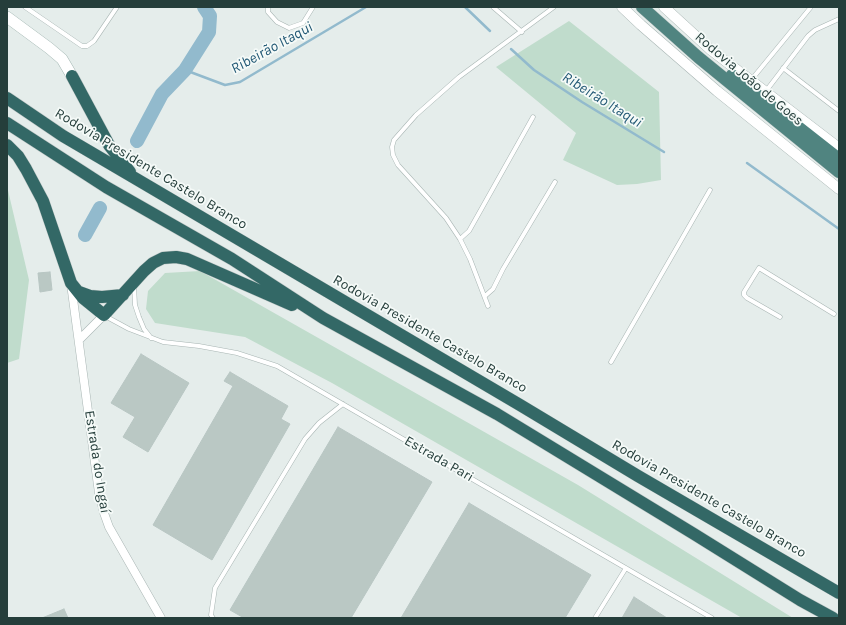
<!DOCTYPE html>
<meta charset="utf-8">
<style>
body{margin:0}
#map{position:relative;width:846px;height:625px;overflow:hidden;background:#e5edeb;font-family:Karla,sans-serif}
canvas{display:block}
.frame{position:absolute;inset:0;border:8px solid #253e3b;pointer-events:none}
</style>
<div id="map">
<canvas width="846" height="625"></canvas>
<div class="frame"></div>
</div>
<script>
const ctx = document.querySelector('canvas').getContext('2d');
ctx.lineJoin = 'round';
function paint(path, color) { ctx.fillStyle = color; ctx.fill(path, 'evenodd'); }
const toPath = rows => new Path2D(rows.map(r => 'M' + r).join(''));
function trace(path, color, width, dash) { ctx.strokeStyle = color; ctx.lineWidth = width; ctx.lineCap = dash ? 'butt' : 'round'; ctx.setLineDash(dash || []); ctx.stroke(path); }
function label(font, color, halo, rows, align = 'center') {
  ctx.font = font + ' Karla,sans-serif'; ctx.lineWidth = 3.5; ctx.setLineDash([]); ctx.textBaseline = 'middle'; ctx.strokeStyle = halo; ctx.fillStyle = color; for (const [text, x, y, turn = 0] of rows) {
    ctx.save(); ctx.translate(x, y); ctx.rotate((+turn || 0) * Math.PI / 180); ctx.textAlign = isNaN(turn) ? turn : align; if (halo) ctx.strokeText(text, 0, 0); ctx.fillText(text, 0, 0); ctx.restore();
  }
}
paint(toPath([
 [569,21,659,92,661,180,637,184,617,185,563,160,576,133,496,67],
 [7,186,29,280,19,359,7,363],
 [200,271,578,485,793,618,742,618,332,383,245,337,155,323,146,309,148,291,165,273]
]), '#c0dccc');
trace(toPath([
 [465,7,490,31],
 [511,49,534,70,582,102,664,152],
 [185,70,225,85,240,82,366,7],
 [747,163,839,229]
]), '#92bacd', 2.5);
trace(toPath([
 [137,141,162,94,185,70,209,32,210,16,204,7],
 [85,235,100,208]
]), '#92bacd', 14);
const building = toPath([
 [50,272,52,290,40,292,38,273,50,272],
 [141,354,189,383,148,452,123,437,135,417,111,403,141,354],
 [230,372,288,406,281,419,290,424,212,560,153,525,233,386,224,381,230,372],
 [338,427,432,482,351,618,244,618,230,610,338,427],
 [469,503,591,575,565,618,401,618,469,503],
 [634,597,667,618,622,618,634,597],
 [64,609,68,618,42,618,64,609]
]);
paint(building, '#bac8c4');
trace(building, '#b8c6c3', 1);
const service = toPath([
 [25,7,82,46,87,46,94,41,117,7],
 [268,7,268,12,277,22,289,28,303,23,313,7],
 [493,7,522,32],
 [783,68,839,111],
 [752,79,811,7],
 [766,91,808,36,815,30,839,19],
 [460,239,469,231,533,117],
 [134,285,135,305,139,317,144,329,151,338],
 [485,296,493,289,503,269,555,182],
 [488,306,470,259,460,239,446,218,398,165,393,155,392,147,394,140,416,115,459,77,554,7],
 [105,316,129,329,163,342,199,346,237,353,277,366,712,618],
 [780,317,747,298,744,295,744,292,759,268,834,314],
 [611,362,710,190],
 [213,618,211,615,215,588,305,439,319,423,343,404],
 [595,618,626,568]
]);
const minor = toPath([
 [71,284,99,493,104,513,109,527,161,618],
 [79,340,104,315]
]);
const tertiary = toPath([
 [622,7,641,25,717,91,839,189],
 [664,7,711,50,839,148]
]);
const secondary = toPath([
 [7,17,49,48,62,59,72,76]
]);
const trunk = toPath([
 [642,7,698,57,839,172],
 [732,75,839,159]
]);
const motorway = toPath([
 [72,76,109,145,130,172],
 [7,98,63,136,138,180,520,405,638,476,839,593],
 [7,123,106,187,232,259,323,318,497,414,694,534,800,600,833,618],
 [7,145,18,156,26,169,43,201,71,283,83,298,104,315,144,271,153,263,163,258,176,257,187,259,292,305],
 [79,292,90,296,102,297,123,295]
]);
trace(service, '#a8b5b3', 5);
trace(minor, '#a8b5b3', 9);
trace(tertiary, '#a8b5b3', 11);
trace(secondary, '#a1b5b1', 12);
trace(trunk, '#c2c9c8', 13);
trace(motorway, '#c2c9c8', 13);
trace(service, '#fff', 4);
trace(minor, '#fff', 8);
trace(tertiary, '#fff', 10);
trace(secondary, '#fff', 11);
trace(trunk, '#508480', 12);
trace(motorway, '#336866', 12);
label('14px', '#253e3b', '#f5faf8', [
 ["Rodovia João de Goes",749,79,40],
 ["Rodovia Presidente Castelo Branco",151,169,31],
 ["Rodovia Presidente Castelo Branco",430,334,30],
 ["Estrada Pari",439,459,30],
 ["Estrada do Ingaí",97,462,81],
 ["Rodovia Presidente Castelo Branco",709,499,30]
]);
label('italic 15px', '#235975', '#f5faf8', [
 ["Ribeirão Itaqui",272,48,-29],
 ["Ribeirão Itaqui",602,100,32]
]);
</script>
